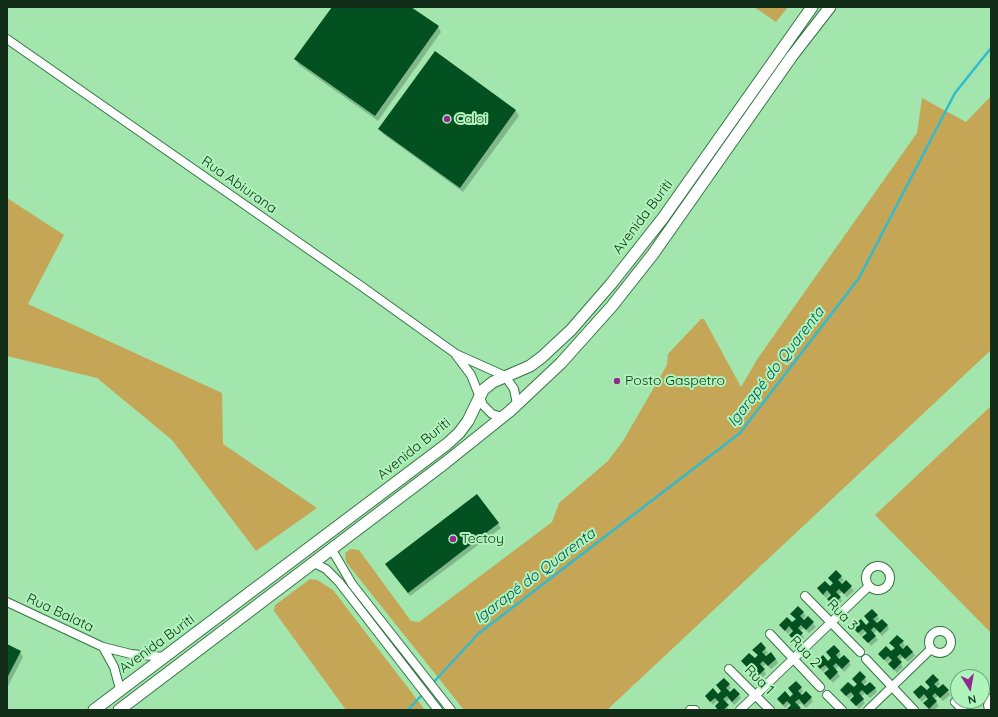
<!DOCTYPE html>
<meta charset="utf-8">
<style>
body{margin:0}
#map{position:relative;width:998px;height:717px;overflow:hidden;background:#a2e6ae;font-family:Quicksand,sans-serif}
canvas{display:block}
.frame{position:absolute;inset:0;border:8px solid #122e19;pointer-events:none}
.north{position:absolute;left:950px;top:669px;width:40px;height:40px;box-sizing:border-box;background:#aff4bb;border:1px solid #70a57a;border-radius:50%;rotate:169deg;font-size:11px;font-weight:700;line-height:16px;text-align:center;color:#122e19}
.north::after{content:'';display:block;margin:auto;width:14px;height:18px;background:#922b8f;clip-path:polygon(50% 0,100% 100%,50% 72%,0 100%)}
</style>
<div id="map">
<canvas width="998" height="717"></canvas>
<div class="frame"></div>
<div class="north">N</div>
</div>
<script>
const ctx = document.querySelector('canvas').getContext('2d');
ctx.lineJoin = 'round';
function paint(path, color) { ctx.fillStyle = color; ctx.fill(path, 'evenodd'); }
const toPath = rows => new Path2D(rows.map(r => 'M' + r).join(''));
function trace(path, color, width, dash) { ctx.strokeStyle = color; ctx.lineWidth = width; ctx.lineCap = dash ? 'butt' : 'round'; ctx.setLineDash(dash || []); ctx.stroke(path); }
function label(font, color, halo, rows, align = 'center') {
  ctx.font = font + ' Quicksand,sans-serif'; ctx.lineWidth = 4; ctx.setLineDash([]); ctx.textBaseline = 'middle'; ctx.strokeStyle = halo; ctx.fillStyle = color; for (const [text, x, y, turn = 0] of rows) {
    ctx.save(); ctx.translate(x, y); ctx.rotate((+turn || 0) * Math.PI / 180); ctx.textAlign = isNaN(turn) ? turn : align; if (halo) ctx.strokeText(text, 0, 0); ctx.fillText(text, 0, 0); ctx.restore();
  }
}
paint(toPath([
 [754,7,788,7,776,22],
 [991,96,991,350,607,710,464,710,346,562,345,553,351,549,359,550,411,621,419,622,552,522,559,503,608,461,623,441,667,365,668,354,701,319,704,319,741,387,758,358,917,133,922,98,966,122],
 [7,198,64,235,28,304,222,393,223,444,317,508,256,551,172,440,97,378,7,356],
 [991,406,991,633,875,515],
 [310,579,317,580,333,590,425,710,346,710,274,611,275,605]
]), '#c4a656');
paint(toPath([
 [333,7,409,7,438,27,441,32,378,121,299,65,296,60],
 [435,53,516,111,519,116,463,192,383,134,380,129],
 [476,495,501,528,410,596,388,568],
 [836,571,844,580,840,584,842,586,846,582,854,591,847,597,842,592,838,595,842,601,835,608,828,599,832,595,830,594,826,598,818,589,830,587,834,584],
 [798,607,806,616,802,620,804,622,808,618,816,627,809,633,804,628,800,631,804,638,797,644,790,635,794,631,792,630,788,634,780,625,792,624,796,620,792,614],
 [877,615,879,619,876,622,887,625,889,629,882,636,877,630,873,634,878,640,871,646,864,637,867,634,865,632,861,636,854,627,866,626,869,622,865,616],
 [903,642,905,646,901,649,913,652,915,656,908,662,903,657,899,661,903,667,897,673,889,664,893,661,891,659,887,663,882,657,895,649,891,643],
 [761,643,768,653,764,656,776,659,778,663,771,669,766,664,762,667,766,674,760,680,752,671,756,668,754,666,750,670,744,664,758,656,754,650],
 [7,645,20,652,23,657,7,688],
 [839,651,841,655,838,658,849,662,851,665,844,672,839,666,835,670,840,676,833,683,828,677,829,670,827,668,823,672,816,663,828,662,832,659,827,652],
 [865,678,867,682,863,685,875,688,877,692,870,698,865,693,861,697,865,703,859,709,851,700,855,697,853,695,849,699,844,694,857,685,853,679],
 [938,681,940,684,936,688,948,691,950,695,943,701,938,696,934,699,939,706,934,710,930,710,924,703,928,699,926,698,922,702,917,696,930,688,926,682],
 [729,684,731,688,728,691,739,695,741,698,734,705,729,699,725,703,729,710,718,710,716,706,719,703,717,701,713,705,706,696,718,695,722,692,717,685],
 [801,687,803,691,800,695,811,698,813,701,806,708,801,703,797,706,801,710,788,710,791,706,789,704,785,708,778,699,790,698,794,695,789,689]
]), '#0003');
trace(toPath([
 [408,710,478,634,740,433,859,278,955,93,991,48]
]), '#32bbcf', 2.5);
paint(toPath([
 [332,7,411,7,439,26,375,116,294,59],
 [435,51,516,110,460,188,378,129],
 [477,494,499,523,408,593,385,564],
 [836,570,842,576,838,580,842,584,846,580,852,586,844,594,839,589,836,592,841,597,833,605,827,599,831,595,827,590,823,595,817,588,825,581,830,586,833,583,828,578],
 [798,606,804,612,800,616,804,620,808,616,814,622,806,630,801,625,798,628,803,633,795,641,789,635,793,631,789,626,785,631,779,625,787,617,792,622,796,619,790,614],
 [872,609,878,615,873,619,877,623,882,619,888,625,880,633,874,627,871,630,876,636,868,643,862,637,867,633,863,629,858,633,852,627,861,619,866,625,869,622,864,616],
 [897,635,904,641,899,645,903,649,907,645,913,652,905,659,900,654,897,657,902,662,894,670,888,664,892,660,888,656,884,660,878,654,886,646,891,651,895,648,889,643],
 [761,642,766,648,762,652,766,656,771,652,776,659,768,666,763,661,760,664,765,669,757,677,751,671,755,667,751,663,747,667,741,661,749,653,755,658,758,655,752,650],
 [7,644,21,651,7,678],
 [834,645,840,651,836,655,839,659,844,655,850,661,842,669,836,663,833,666,838,672,830,680,824,673,829,669,825,665,820,669,815,663,823,655,828,661,831,658,826,652],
 [860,671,866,677,861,682,865,686,870,682,876,688,867,695,862,690,859,693,864,699,856,706,850,700,854,696,851,692,846,696,840,690,848,682,854,687,857,684,852,679],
 [933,674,939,680,934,684,938,688,943,684,949,690,940,698,935,693,932,696,937,701,929,709,923,703,928,699,924,694,919,699,913,692,921,685,927,690,930,687,925,682],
 [724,678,730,684,726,688,730,692,734,688,740,694,732,702,727,696,723,699,729,705,723,710,718,710,715,706,719,702,715,698,710,702,705,696,713,688,718,694,721,691,716,685],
 [796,681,802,687,798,691,802,695,806,691,812,697,804,705,799,699,795,702,801,708,798,710,786,710,791,705,787,701,783,705,777,699,785,691,790,697,793,694,788,688]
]), '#035020');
const street = toPath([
 [7,39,364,288,456,354,505,376,514,389,517,404],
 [456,355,471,375,483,405,492,414,502,417],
 [332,550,352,584,451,710],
 [314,563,326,569,339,582,438,710],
 '866 578a12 12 0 1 1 24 0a12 12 0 1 1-24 0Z',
 [805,596,860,652],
 [7,602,103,647,131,654,164,657],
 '929 642a11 11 0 1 1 22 0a11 11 0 1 1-22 0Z',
 [770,634,820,687],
 [103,647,114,667,120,689],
 [866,659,914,710],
 [729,669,770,710],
 [827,695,842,710],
 [955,702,963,710],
 [690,710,695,710],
 [740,710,869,586],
 [868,710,931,649],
 [989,710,988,705,991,699]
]);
const secondary = toPath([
 [94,710,447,444,459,433,468,421,483,390,493,382,530,366,542,357,571,330,611,284,663,218,812,7],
 [119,710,445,463,510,411,561,363,612,306,653,254,792,56,830,7]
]);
trace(street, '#337543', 10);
trace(secondary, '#337543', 13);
trace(street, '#fff', 8);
trace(secondary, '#fff', 11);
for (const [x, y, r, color] of [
 [447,119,4,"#922b8f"],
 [617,381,4,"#922b8f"],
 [453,539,4,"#922b8f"]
]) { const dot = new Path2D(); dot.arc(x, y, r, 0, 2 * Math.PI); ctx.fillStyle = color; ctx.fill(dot); trace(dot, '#aff4bb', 1.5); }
label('14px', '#122e19', '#aff4bb', [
 ["Caloi",455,119],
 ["Posto Gaspetro",625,381],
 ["Tectoy",461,539]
], 'left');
label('14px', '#122e19', '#aff4bb', [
 ["Rua Abiurana",239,185,35],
 ["Avenida Buriti",643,217,-53],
 ["Avenida Buriti",414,449,-39],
 ["Rua Balata",60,613,25],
 ["Rua 3",842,615,46],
 ["Avenida Buriti",157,644,-36],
 ["Rua 2",805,652,47],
 ["Rua 1",759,680,45]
]);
label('italic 15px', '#00515b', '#aff4bb', [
 ["Igarapé do Quarenta",776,367,-52],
 ["Igarapé do Quarenta",535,576,-37]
]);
</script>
